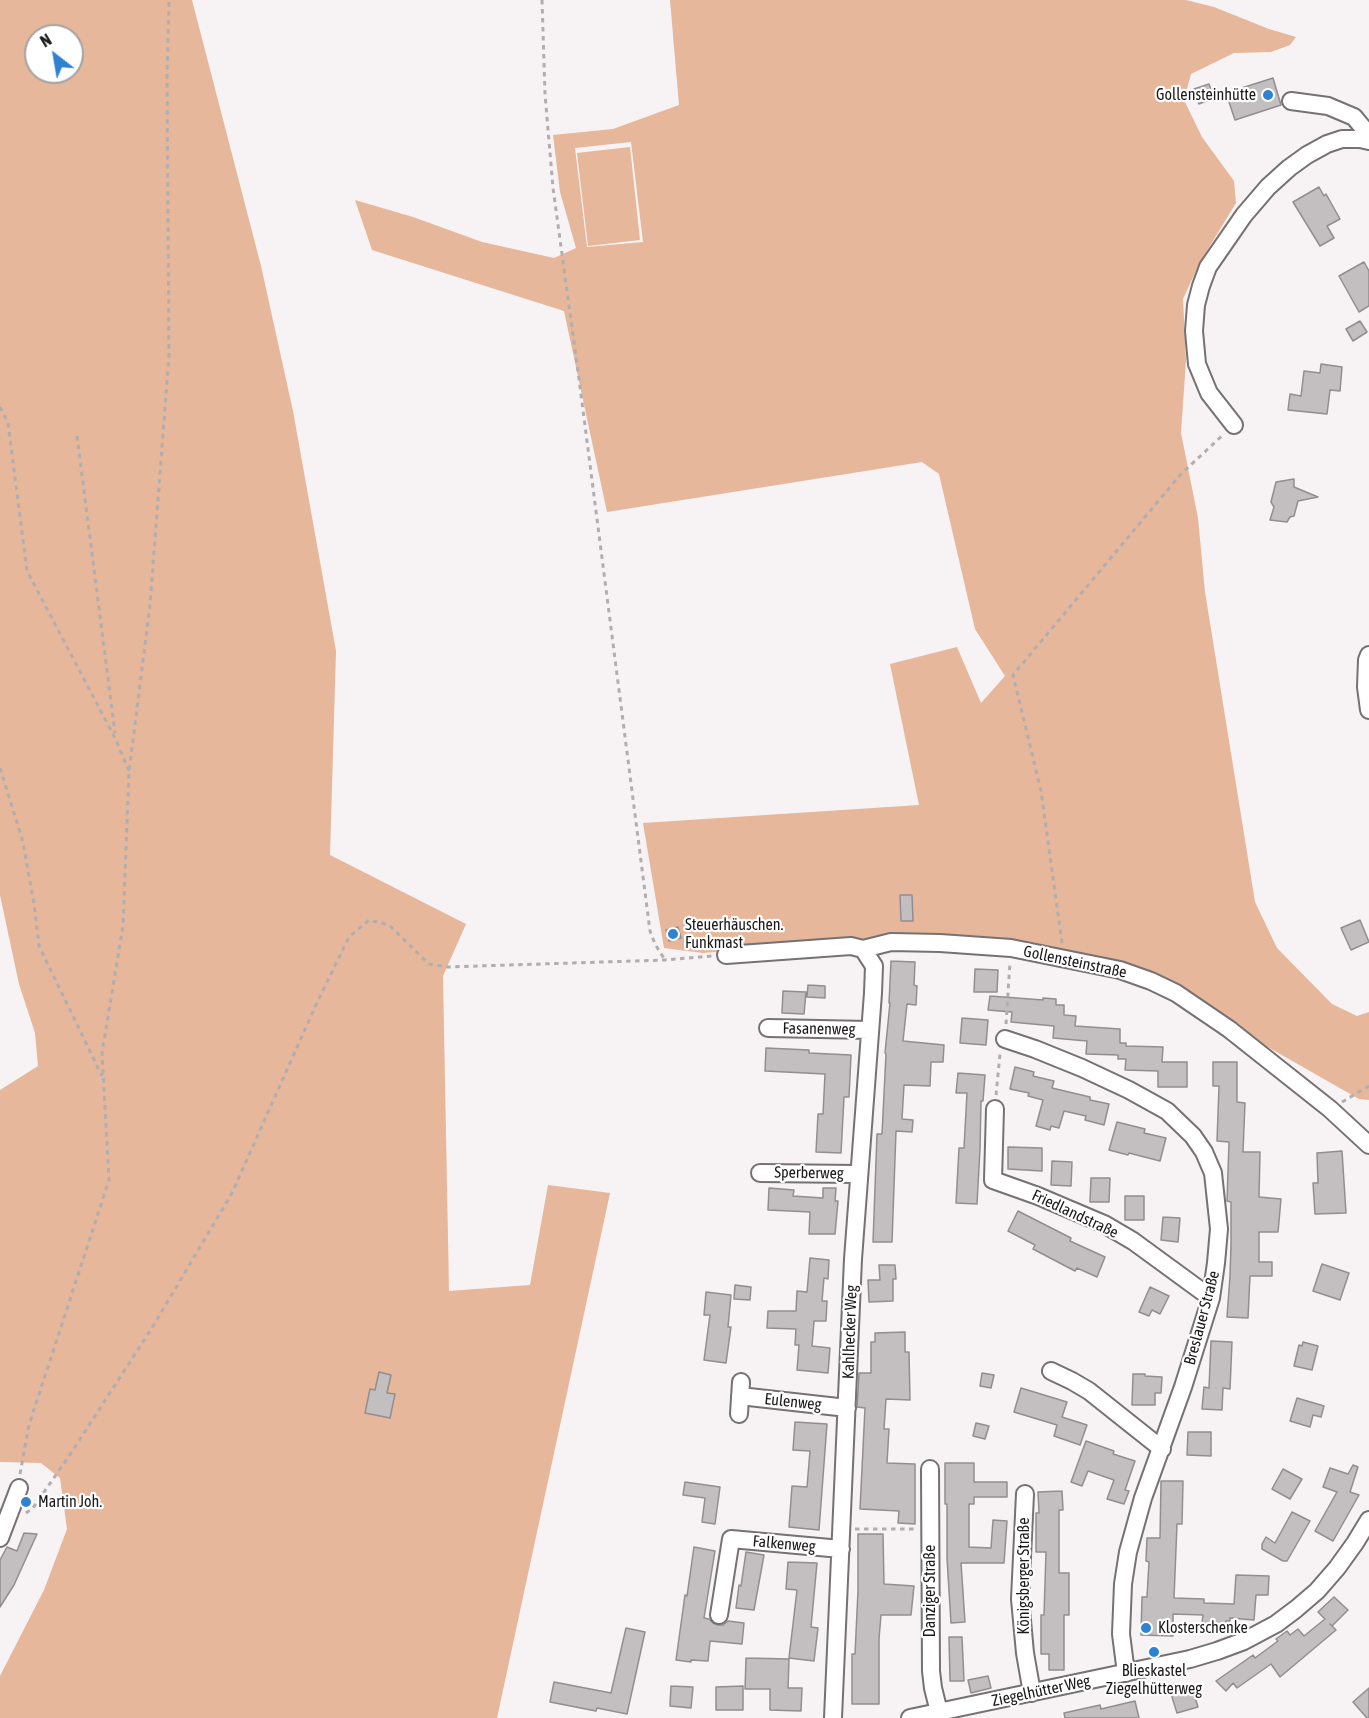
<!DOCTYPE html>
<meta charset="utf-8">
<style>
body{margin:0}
#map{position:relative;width:1369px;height:1718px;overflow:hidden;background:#f7f2f3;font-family:"Asap Condensed",sans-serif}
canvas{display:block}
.north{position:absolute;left:24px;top:24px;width:60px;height:60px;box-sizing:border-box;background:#fff;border:2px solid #a4a3a3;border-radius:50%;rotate:329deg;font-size:16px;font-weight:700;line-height:24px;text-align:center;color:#1b1919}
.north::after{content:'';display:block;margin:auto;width:21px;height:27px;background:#2d82d1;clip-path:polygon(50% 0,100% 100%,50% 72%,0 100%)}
</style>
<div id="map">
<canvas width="1369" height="1718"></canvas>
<div class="north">N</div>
</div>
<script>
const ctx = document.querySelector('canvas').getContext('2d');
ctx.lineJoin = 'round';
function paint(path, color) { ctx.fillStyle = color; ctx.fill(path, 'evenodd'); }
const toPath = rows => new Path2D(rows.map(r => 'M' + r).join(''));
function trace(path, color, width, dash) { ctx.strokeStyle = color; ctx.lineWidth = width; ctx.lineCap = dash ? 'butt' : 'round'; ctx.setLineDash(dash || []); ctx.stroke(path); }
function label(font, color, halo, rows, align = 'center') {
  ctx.font = font + ' "Asap Condensed",sans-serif'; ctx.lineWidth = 4.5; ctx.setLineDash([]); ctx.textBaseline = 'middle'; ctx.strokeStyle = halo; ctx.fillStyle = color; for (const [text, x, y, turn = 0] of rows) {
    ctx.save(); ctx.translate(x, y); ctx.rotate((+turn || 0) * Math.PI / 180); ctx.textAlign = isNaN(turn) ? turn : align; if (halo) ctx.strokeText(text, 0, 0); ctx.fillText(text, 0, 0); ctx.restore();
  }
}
paint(toPath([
 [0,0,192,0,261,266,293,411,336,651,330,855,466,924,443,976,449,1291,530,1285,548,1185,610,1193,497,1718,0,1718,0,1676,44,1590,67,1529,60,1478,41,1463,0,1462,0,1090,38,1066,35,1033,19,984,0,895],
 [36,36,72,36,72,72,36,72],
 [670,0,1186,0,1214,7,1269,29,1296,37,1290,45,1271,52,1234,53,1191,74,1184,100,1202,137,1234,181,1236,203,1200,262,1183,299,1186,360,1181,433,1198,518,1205,592,1255,902,1277,948,1332,1004,1357,1016,1369,1012,1369,1100,1359,1099,1259,1042,1209,1006,1123,963,1073,951,994,939,891,937,703,953,664,948,643,823,919,805,890,664,957,647,981,703,1005,676,975,629,939,474,922,462,607,512,564,311,372,250,355,200,413,217,482,242,554,258,576,248,560,192,553,135,613,129,679,105],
 [631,142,643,242,587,247,575,148],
 [630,147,640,240,588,246,577,153]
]), '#e6b79a');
const building = toPath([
 [1273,78,1281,105,1235,120,1226,93,1273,78],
 [1209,84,1214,98,1199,104,1194,89,1209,84],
 [1319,187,1324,196,1326,194,1340,219,1327,226,1334,238,1320,246,1293,202,1319,187],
 [1364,262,1369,271,1369,306,1359,312,1339,276,1364,262],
 [1360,321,1367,332,1353,341,1346,329,1360,321],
 [1321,364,1342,367,1340,391,1330,390,1327,414,1288,410,1290,394,1301,396,1304,371,1320,373,1321,364],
 [1294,479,1294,487,1318,497,1298,501,1294,516,1290,517,1287,522,1270,520,1274,507,1271,502,1276,482,1294,479],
 [900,895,912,895,913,921,901,921,900,895],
 [1360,920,1369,942,1351,950,1341,928,1360,920],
 [678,927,681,938,669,941,666,930,678,927],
 [891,961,915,962,914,985,917,986,916,1005,907,1004,903,1041,944,1045,943,1062,931,1062,930,1086,904,1085,902,1119,913,1120,912,1132,896,1131,892,1242,873,1242,877,1134,882,1134,886,1054,885,1053,890,1003,889,1003,891,961],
 [975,969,998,970,997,992,974,992,975,969],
 [808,985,825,986,825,998,807,997,808,985],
 [783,991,806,992,804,1014,782,1013,783,991],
 [990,996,1043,1000,1043,998,1056,999,1056,1005,1064,1005,1064,1015,1076,1016,1075,1026,1120,1029,1120,1043,1126,1043,1126,1046,1163,1047,1162,1062,1187,1062,1187,1087,1158,1087,1158,1071,1125,1070,1126,1059,1118,1059,1118,1055,1086,1054,1087,1041,1053,1038,1054,1026,1011,1022,1012,1012,988,1010,990,996],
 [962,1018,988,1020,986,1045,960,1043,962,1018],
 [766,1048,809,1050,809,1053,851,1055,849,1097,844,1097,841,1153,816,1152,818,1114,823,1114,825,1074,765,1071,766,1048],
 [1213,1062,1237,1062,1237,1102,1245,1103,1243,1152,1260,1152,1259,1197,1281,1199,1278,1232,1259,1232,1259,1262,1272,1262,1272,1276,1250,1276,1248,1318,1227,1317,1230,1276,1231,1245,1231,1202,1227,1201,1229,1142,1217,1141,1219,1086,1213,1086,1213,1062],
 [1015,1067,1034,1072,1033,1076,1054,1081,1052,1088,1090,1097,1090,1100,1109,1104,1104,1125,1085,1120,1086,1116,1064,1111,1059,1128,1051,1126,1050,1130,1036,1126,1043,1100,1028,1096,1029,1093,1010,1089,1015,1067],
 [958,1073,985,1075,983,1101,981,1101,980,1149,977,1204,956,1203,959,1148,964,1148,967,1093,956,1093,958,1073],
 [1117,1122,1145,1129,1144,1133,1166,1138,1160,1161,1129,1153,1128,1155,1109,1150,1117,1122],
 [1008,1147,1042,1148,1042,1171,1008,1169,1008,1147],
 [1342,1151,1346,1213,1315,1214,1313,1183,1318,1183,1317,1153,1342,1151],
 [1052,1161,1072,1162,1071,1186,1051,1185,1052,1161],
 [1091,1178,1110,1178,1109,1202,1090,1202,1091,1178],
 [769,1188,794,1190,793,1196,823,1198,823,1188,836,1188,835,1201,838,1201,835,1234,809,1234,810,1212,768,1210,769,1188],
 [1125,1196,1144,1196,1144,1220,1125,1220,1125,1196],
 [1018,1211,1071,1238,1070,1241,1105,1257,1097,1277,1077,1268,1075,1271,1033,1249,1035,1245,1008,1231,1018,1211],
 [1163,1217,1180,1218,1178,1242,1161,1240,1163,1217],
 [810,1258,829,1260,828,1279,824,1278,822,1301,827,1301,826,1321,814,1321,812,1346,830,1348,828,1373,797,1370,799,1345,795,1345,796,1329,767,1328,768,1311,796,1311,797,1291,807,1292,810,1258],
 [1322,1264,1349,1273,1340,1300,1313,1291,1322,1264],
 [879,1265,895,1265,896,1279,893,1279,893,1301,869,1302,868,1280,880,1280,879,1265],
 [735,1285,751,1287,750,1300,734,1299,735,1285],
 [1150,1287,1169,1296,1160,1314,1152,1310,1149,1316,1139,1312,1150,1287],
 [706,1292,731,1295,728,1327,731,1327,726,1363,704,1360,710,1315,704,1315,706,1292],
 [905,1332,905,1352,909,1352,910,1400,886,1399,884,1429,889,1429,887,1463,915,1464,915,1524,898,1523,899,1511,860,1509,865,1408,857,1407,859,1373,871,1373,871,1342,875,1342,875,1333,905,1332],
 [1211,1341,1232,1342,1230,1389,1223,1388,1222,1410,1202,1409,1204,1387,1209,1388,1211,1341],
 [1303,1342,1318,1346,1312,1370,1294,1366,1299,1345,1302,1346,1303,1342],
 [379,1372,391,1375,387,1393,395,1394,390,1418,365,1413,370,1389,375,1390,379,1372],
 [982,1373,994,1375,991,1388,980,1386,982,1373],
 [1133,1374,1145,1374,1145,1376,1162,1377,1161,1393,1155,1393,1155,1405,1132,1405,1133,1374],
 [1021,1388,1067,1402,1062,1417,1087,1425,1080,1445,1054,1436,1057,1425,1014,1412,1021,1388],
 [1297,1398,1324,1406,1321,1417,1313,1415,1310,1427,1290,1421,1297,1398],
 [795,1422,827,1424,819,1530,789,1527,792,1486,807,1487,810,1451,793,1450,795,1422],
 [976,1423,989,1426,985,1439,973,1436,976,1423],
 [1188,1432,1211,1432,1211,1456,1187,1455,1188,1432],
 [1086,1441,1114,1451,1113,1454,1135,1461,1125,1490,1129,1491,1124,1504,1107,1499,1114,1480,1088,1471,1082,1486,1071,1482,1086,1441],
 [945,1463,974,1463,974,1482,1007,1482,1007,1497,974,1497,974,1504,969,1504,969,1547,991,1548,993,1520,1007,1521,1004,1563,961,1563,965,1622,951,1623,947,1558,947,1504,945,1504,945,1463],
 [1353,1465,1358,1467,1350,1492,1359,1495,1333,1541,1315,1531,1337,1492,1323,1487,1330,1468,1348,1474,1353,1465],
 [1283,1469,1302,1479,1290,1499,1272,1489,1283,1469],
 [1161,1481,1183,1481,1182,1524,1177,1524,1174,1598,1204,1599,1204,1603,1234,1604,1236,1575,1269,1576,1268,1595,1256,1595,1254,1620,1230,1618,1230,1621,1226,1621,1226,1624,1202,1623,1203,1615,1173,1614,1173,1636,1141,1635,1142,1597,1147,1597,1149,1562,1146,1561,1147,1538,1160,1538,1161,1481],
 [685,1482,720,1487,715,1524,702,1522,705,1498,683,1495,685,1482],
 [1062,1491,1063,1510,1059,1510,1059,1573,1069,1573,1069,1615,1064,1615,1064,1670,1049,1670,1049,1654,1041,1654,1041,1615,1044,1615,1046,1552,1036,1552,1036,1513,1039,1513,1038,1492,1062,1491],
 [1292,1512,1310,1521,1287,1561,1283,1561,1262,1549,1262,1544,1266,1537,1275,1543,1292,1512],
 [24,1533,37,1534,14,1585,0,1607,0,1560,7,1547,17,1551,24,1533],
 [858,1534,883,1534,884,1584,914,1586,911,1615,881,1615,879,1639,879,1704,852,1704,852,1654,855,1654,858,1591,858,1534],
 [694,1547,715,1551,704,1618,709,1619,713,1623,718,1625,723,1625,728,1621,744,1623,742,1644,710,1641,708,1661,691,1660,691,1662,676,1660,685,1595,687,1596,694,1547],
 [746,1552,764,1555,754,1610,736,1608,739,1585,741,1586,746,1552],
 [788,1562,817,1563,811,1627,818,1628,814,1661,789,1658,797,1590,786,1589,788,1562],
 [1334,1597,1348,1610,1332,1626,1330,1624,1336,1630,1280,1677,1271,1664,1237,1688,1233,1683,1226,1691,1216,1681,1253,1655,1255,1658,1278,1641,1276,1639,1287,1631,1290,1635,1298,1629,1304,1636,1325,1619,1318,1612,1334,1597],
 [626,1628,645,1632,627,1714,597,1708,596,1711,550,1702,554,1682,611,1693,626,1628],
 [949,1637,962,1637,964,1681,950,1681,949,1637],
 [746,1658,789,1659,788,1688,802,1688,801,1711,770,1710,770,1689,745,1689,746,1658],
 [988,1676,991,1688,971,1693,968,1680,988,1676],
 [671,1686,693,1687,691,1708,670,1706,671,1686],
 [743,1686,743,1710,716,1710,716,1687,743,1686],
 [1192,1688,1198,1707,1177,1713,1171,1694,1192,1688],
 [1369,1688,1369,1718,1367,1718,1353,1702,1369,1688],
 [1135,1701,1139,1718,1065,1718,1064,1713,1100,1705,1101,1709,1135,1701]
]);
paint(building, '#c3bfc1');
trace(building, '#928e90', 1.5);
const minor = toPath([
 [1291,101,1328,106,1354,117,1369,135],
 [1234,425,1209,393,1197,364,1194,331,1196,305,1201,286,1208,267,1244,215,1268,187,1289,168,1307,155,1327,144,1342,139,1360,139,1369,141],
 [1369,655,1367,660,1366,687,1369,710],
 [726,955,851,946,863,949,891,942,940,943,1011,948,1120,970,1151,981,1176,993,1229,1029,1330,1109,1369,1145],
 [768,1028,870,1030],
 [1005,1039,1035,1049,1082,1068,1129,1090,1167,1111,1193,1136,1204,1152,1213,1173,1219,1229,1216,1263,1211,1298,1183,1387,1143,1498,1128,1552,1123,1584,1121,1634,1126,1673],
 [995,1109,993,1180,1038,1196,1104,1224,1133,1241,1211,1298],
 [760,1173,858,1174],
 [1051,1371,1072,1381,1089,1391,1162,1449],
 [740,1396,847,1408],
 [739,1414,741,1382],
 [930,1469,931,1671,933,1688,939,1712],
 [1025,1494,1020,1599,1025,1653,1032,1693],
 [0,1538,19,1488],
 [719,1615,731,1539,841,1549],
 [833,1718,853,1259,873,993,874,966,863,949],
 [910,1718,1190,1659,1217,1651,1244,1641,1276,1624,1296,1609,1317,1591,1337,1568,1355,1543,1369,1520]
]);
trace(minor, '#767172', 20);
trace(toPath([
 [542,0,545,94,553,188,579,379,650,931,655,944,665,960],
 [0,407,8,423,27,571,115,738,129,771],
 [77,436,115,733],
 [0,768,23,842,34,904,39,946,102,1076],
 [1062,943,1041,791,1013,675,1181,474,1224,434],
 [1006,1024,1010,962],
 [996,1095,1000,1054],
 [1342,1102,1369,1086],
 [20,1474,29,1425,109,1180,102,1053,123,926,129,772,150,605,169,355,167,79,169,0],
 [26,1513,33,1508,69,1456,152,1328,232,1193,315,1007,349,937,369,920,389,925,429,964,447,967,665,960,712,956],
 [855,1529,917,1529]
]), '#b2aeaf', 3, [4.5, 4.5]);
trace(minor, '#fff', 16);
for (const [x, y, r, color] of [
 [1268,95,6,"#2d82d1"],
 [673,934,6,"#2d82d1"],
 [26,1502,6,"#2d82d1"],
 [1146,1628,6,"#2d82d1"],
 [1154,1652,6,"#2d82d1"]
]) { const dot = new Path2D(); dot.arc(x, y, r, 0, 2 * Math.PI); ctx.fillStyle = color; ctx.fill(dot); trace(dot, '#fff', 2); }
label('16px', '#1b1919', '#fff', [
 ["Gollensteinhütte",1256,95,"right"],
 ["Steuerhäuschen.",685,925],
 ["Funkmast",685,943],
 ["Martin Joh.",38,1502],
 ["Klosterschenke",1158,1628],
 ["Blieskastel",1154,1671,"center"],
 ["Ziegelhütterweg",1154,1689,"center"]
], 'left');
label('16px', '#1b1919', '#fff', [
 ["Gollensteinstraße",1075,962,12],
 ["Fasanenweg",819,1029,1],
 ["Sperberweg",809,1173,1],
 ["Friedlandstraße",1075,1214,25],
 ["Breslauer Straße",1202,1318,-75],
 ["Kahlhecker Weg",850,1332,-88],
 ["Eulenweg",793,1402,6],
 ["Falkenweg",784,1544,5],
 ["Königsberger Straße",1024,1576,-90],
 ["Danziger Straße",930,1591,-90],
 ["Ziegelhütter Weg",1041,1691,-12]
]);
</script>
